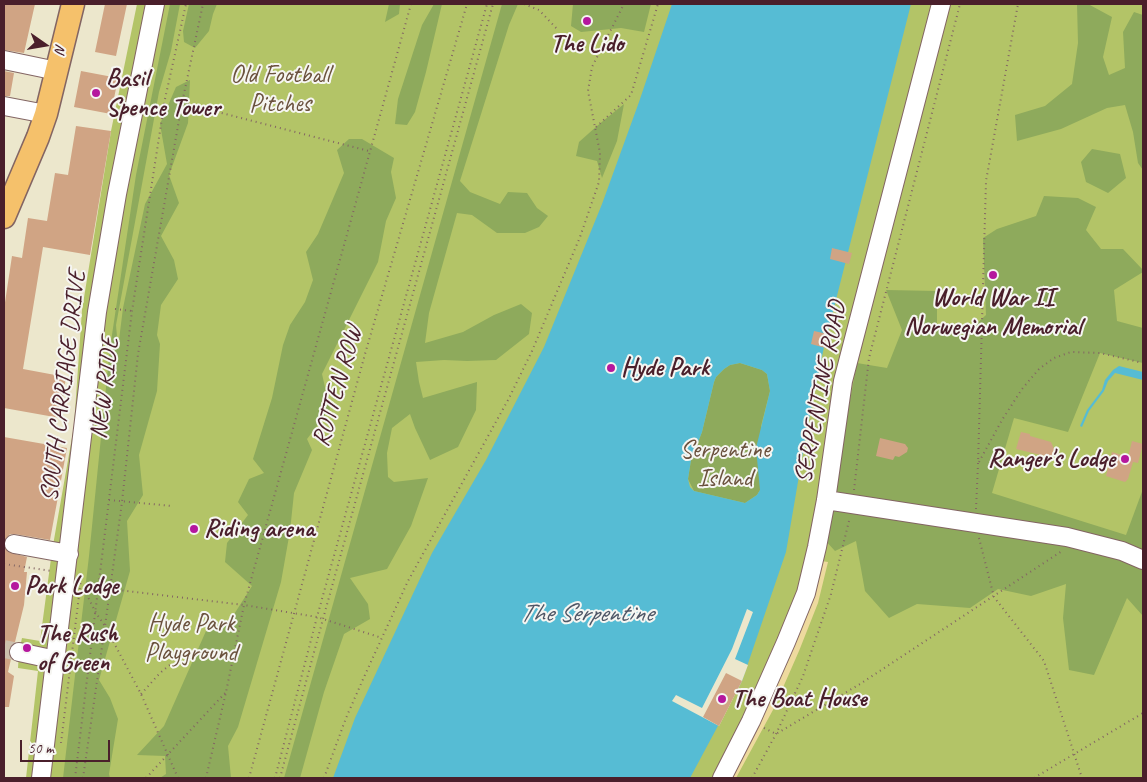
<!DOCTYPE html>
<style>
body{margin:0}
#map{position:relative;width:1147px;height:782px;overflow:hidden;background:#ece7cc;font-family:Caveat,sans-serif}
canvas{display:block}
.frame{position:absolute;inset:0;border:5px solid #4a1f2b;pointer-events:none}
.north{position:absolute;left:20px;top:20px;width:50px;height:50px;-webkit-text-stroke:4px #f6f6f2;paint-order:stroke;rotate:103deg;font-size:14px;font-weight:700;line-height:20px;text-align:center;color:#4a1f2b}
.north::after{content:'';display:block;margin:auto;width:18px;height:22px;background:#4a1f2b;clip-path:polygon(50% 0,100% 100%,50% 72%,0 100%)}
.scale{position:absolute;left:20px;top:740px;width:90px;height:22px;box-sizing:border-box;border:2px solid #4a1f2b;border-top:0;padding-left:6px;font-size:15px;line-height:18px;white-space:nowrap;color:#4a1f2b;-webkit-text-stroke:4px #f6f6f2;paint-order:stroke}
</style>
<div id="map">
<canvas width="1147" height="782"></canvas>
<div class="frame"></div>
<div class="north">N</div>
<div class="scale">50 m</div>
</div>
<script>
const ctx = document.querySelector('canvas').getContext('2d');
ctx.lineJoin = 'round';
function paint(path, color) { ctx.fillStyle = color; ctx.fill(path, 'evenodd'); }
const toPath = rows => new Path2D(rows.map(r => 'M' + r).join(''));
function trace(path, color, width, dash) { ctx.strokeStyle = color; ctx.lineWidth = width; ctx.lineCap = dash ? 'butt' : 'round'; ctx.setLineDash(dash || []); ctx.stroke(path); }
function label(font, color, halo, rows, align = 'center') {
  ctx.font = font + ' Caveat,sans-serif'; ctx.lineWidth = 4; ctx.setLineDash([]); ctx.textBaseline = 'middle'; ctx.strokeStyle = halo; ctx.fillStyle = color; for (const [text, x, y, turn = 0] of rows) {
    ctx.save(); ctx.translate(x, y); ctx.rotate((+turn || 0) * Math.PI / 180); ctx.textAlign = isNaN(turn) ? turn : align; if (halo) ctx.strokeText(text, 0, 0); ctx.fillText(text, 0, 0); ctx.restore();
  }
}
paint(toPath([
 [137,4,1143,4,1143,778,26,778,38,671,18,668,19,652,22,638,40,641,52,551,74,426,82,310,111,131]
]), '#b3c467');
paint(toPath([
 [170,4,180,4,171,51,159,92,116,325,118,348,123,308,145,204,167,164,160,124,176,87,190,80,188,123,169,175,179,203,161,236,174,260,178,279,161,305,157,335,160,344,157,391,139,455,143,495,127,521,130,571,99,680,110,698,118,719,109,774,110,778,63,778,89,556,110,348,136,175],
 [189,4,217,4,213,14,209,31,195,48,184,42,183,31],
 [389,4,400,4,399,14,385,22],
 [434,4,442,4,426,72,415,112,407,125,395,124,398,99,422,25],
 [502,4,518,4,509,25,460,181,470,192,500,204,508,192,527,193,537,208,548,216,539,227,525,233,497,233,472,215,457,213,429,313,425,343,463,332,494,315,521,304,532,313,529,334,496,360,467,361,444,360,416,362,419,382,423,398,477,382,476,410,458,447,430,460,415,428,410,414,392,428,387,453,388,477,394,482,428,478,411,526,387,569,350,578,368,604,370,619,344,634,324,692,300,778,284,778],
 [573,4,651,4,644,32,621,28,581,32,571,26],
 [1077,4,1088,4,1112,17,1103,57,1109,75,1125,68,1123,32,1134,12,1143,15,1143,170,1138,163,1133,132,1125,105,1107,108,1061,129,1017,141,1015,115,1045,106,1072,84,1078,43],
 [624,104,617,141,602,178,597,161,576,156,579,142,597,126],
 [349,139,362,139,394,158,391,172,396,198,386,221,378,262,322,374,330,409,307,439,312,450,294,493,290,531,281,582,238,727,228,746,231,778,160,778,166,774,165,756,137,755,164,726,206,631,231,619,252,586,225,562,227,543,248,515,238,502,249,479,264,473,253,459,272,398,283,345,290,325,305,302,313,280,306,252,318,234,344,173,337,150],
 [1092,149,1120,154,1126,178,1108,193,1086,182,1081,162],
 [1044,196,1078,198,1096,207,1086,230,1101,249,1123,249,1143,270,1143,272,1114,290,1117,321,1143,328,1143,363,1100,353,1068,432,1014,418,992,493,1126,535,1143,489,1143,616,1127,598,1094,675,1069,670,1063,618,1066,584,1031,596,998,589,970,608,917,604,889,618,865,591,856,541,835,551,824,539,857,363,887,368,902,330,886,290,937,291,937,327,964,335,986,315,983,238,997,229,1036,216],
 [740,363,762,370,767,374,770,391,761,426,760,490,757,495,745,503,694,491,688,479,691,460,702,432,714,382,716,377,724,369,730,365]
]), '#8eaa5c');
paint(toPath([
 [821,561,828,562,818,603,799,651,774,708,736,778,730,778,759,722,790,657,812,599]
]), '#eeda9e');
paint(toPath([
 [672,4,911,4,824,347,807,429,786,552,742,681,690,778,333,778,355,718,432,553,486,460,544,347,602,204,639,102],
 [740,363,762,370,767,374,770,391,756,448,760,490,757,495,745,503,694,491,690,487,688,479,691,460,702,432,714,382,716,377,724,369,730,365],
 [1119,366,1143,372,1143,380,1115,373,1108,381,1104,391,1089,411,1082,427,1080,426,1087,410,1102,390,1105,380,1113,370]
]), '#56bcd4');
paint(toPath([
 [747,609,753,612,735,659,748,665,742,681,719,726,672,701,676,695,702,708,732,649]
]), '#ece7cc');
paint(toPath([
 [4,4,35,4,24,53,4,50],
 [105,4,127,4,116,56,95,52],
 [4,71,14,73,10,96,4,96],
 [81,71,118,78,111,114,74,107],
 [76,126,111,131,90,255,43,247,23,369,66,377,60,418,4,408,4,309,12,256,22,258,28,218,47,221,55,173,68,175],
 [832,248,852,253,849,264,830,259],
 [814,331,832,335,829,349,811,344],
 [1021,432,1030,434,1030,436,1051,442,1055,451,1053,458,1016,449],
 [4,437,67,448,50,540,15,534,10,534,4,542],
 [880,438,905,444,908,448,907,452,899,457,895,456,893,460,876,456],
 [1132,441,1143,444,1138,463,1133,462,1128,479,1125,482,1106,476,1112,452,1128,457],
 [4,545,8,552,27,557,24,572,27,572,24,605,15,642,11,645,9,650,11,659,8,672,14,676,9,707,4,707],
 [726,673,742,681,719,726,703,717]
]), '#d0a484');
trace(toPath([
 [4,649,19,652]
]), '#ccbfac', 18, [18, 9]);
const minor = toPath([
 [4,60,57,71],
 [4,106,46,114],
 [826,500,1067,537,1122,551,1143,560],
 [14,544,69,554],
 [19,652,56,660],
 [41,778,97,312,117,194,155,4],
 [722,778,751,721,786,642,806,593,817,547,826,500,843,381,941,4]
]);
const major = toPath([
 [4,217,38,137,46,114,73,4]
]);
trace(minor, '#836563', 20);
trace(major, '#836563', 25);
trace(toPath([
 [524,4,539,10,558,30],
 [183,103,369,151],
 [596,127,631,95,658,4],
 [115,309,132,311],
 [979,462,1002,420,1022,389,1039,369,1054,358,1071,352,1100,353,1143,363],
 [854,490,869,358,960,4],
 [109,500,172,506],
 [976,509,978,464,986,181,1018,4],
 [979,538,994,597,1044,661,1082,778],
 [4,564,52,571],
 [83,593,98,589,110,589,244,605,317,617,382,638],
 [141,694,160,673,171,664],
 [764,728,776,734,860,684,1062,551],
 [61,743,81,579],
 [75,778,132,311,165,99,186,4],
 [83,778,105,626,96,613,86,593],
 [146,778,226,692],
 [178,778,141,694,105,626,122,502,138,354,182,103,203,4],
 [206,778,226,692,244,605,411,4],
 [249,778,365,354,467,4],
 [275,778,317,617,487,4],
 [280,778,323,619,493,4],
 [324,778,346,718,364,677,408,581,508,400,532,351,580,237,599,182,600,153,588,91,592,67,624,4],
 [752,778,776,734,803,676,831,594,850,517],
 [1034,778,1143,713]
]), '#836563', 2, [1, 4]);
trace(minor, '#fff', 18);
trace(major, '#f5c16b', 22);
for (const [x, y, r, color] of [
 [587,21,5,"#b5179e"],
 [96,93,5,"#b5179e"],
 [993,275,5,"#b5179e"],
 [611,368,5,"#b5179e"],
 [1125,459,5,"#b5179e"],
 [194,529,5,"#b5179e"],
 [15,586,5,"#b5179e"],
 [27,648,5,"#b5179e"],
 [722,699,5,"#b5179e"]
]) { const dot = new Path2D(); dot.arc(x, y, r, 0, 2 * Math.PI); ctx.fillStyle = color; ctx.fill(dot); trace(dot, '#f6f6f2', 2); }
label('bold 25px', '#4a1f2b', '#f6f6f2', [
 ["The Lido",587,44,"center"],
 ["Basil",106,79],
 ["Spence Tower",106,108],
 ["World War II",993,298,"center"],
 ["Norwegian Memorial",993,327,"center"],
 ["Hyde Park",621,368],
 ["Ranger's Lodge",1115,459,"right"],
 ["Riding arena",204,529],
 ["Park Lodge",25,586],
 ["The Rush",37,634],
 ["of Green",37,663],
 ["The Boat House",732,699]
], 'left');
label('25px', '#6a513d', '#f6f6f2', [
 ["Old Football",280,75],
 ["Pitches",280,104],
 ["Serpentine",725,450],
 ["Island",725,479],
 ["Hyde Park",191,624],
 ["Playground",191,653]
]);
label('25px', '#4a1f2b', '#f6f6f2', [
 ["SOUTH CARRIAGE DRIVE",64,386,-83],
 ["ROTTEN ROW",338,386,-74],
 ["NEW RIDE",105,388,-83],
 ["SERPENTINE ROAD",821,392,-79]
]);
label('italic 26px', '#4e5666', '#f6f6f2', [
 ["The Serpentine",586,614]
]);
</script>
